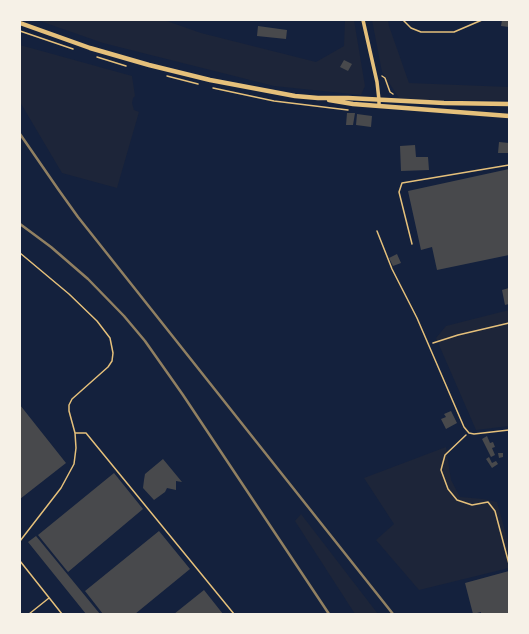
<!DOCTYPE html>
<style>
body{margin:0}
#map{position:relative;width:529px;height:634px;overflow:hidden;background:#14213d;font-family:Karla,sans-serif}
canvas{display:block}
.frame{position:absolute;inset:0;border:21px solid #f6f1e7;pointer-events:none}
</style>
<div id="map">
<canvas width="529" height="634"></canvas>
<div class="frame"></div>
</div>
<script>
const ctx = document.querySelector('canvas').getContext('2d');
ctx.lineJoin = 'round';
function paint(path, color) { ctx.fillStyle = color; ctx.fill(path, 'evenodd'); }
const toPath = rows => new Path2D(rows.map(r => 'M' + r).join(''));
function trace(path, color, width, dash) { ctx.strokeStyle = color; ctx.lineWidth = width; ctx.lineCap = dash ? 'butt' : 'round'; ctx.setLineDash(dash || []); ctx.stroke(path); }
paint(toPath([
 [37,20,164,20,201,33,316,62,344,46,345,20,354,20,365,86,361,95,274,86,103,43],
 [372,20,388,20,389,26,409,83,509,87,509,100,424,100,399,98,382,72],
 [20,45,132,76,135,96,133,98,132,103,134,110,139,112,117,188,62,173,20,102],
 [509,310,509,426,476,430,436,338,446,326],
 [446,447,451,480,460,497,483,499,497,502,509,545,509,568,419,590,376,540,394,524,364,478],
 [301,514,378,614,355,614,295,521]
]), '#1d2539');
paint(toPath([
 [502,20,509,20,509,27,501,26],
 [258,26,287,30,286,39,257,36],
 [344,60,352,64,348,71,340,67],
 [347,113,355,113,353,125,346,125],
 [357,114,372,116,371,127,356,125],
 [499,142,509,143,509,153,498,153],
 [415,145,416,157,428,157,429,170,401,171,400,146],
 [509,169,509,255,437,270,432,247,421,250,408,191],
 [397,254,401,263,393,266,389,258],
 [509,288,509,304,505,305,502,290],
 [20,405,66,463,20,499],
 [451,411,457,423,446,429,441,419,446,417,444,414],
 [487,436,490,443,493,442,495,447,492,448,495,455,491,457,482,439],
 [498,453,503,453,503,457,499,458],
 [489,457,492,463,496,461,498,464,492,468,486,459],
 [163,459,182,482,176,481,176,490,167,488,165,492,154,500,143,488,144,480,145,474],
 [114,473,143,509,68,572,38,535],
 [159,531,190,569,135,614,103,614,85,591],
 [36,536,100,614,86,614,28,542],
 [509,571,509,614,481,614,481,612,473,614,465,583],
 [204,590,223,614,174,614]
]), '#48494c');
trace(toPath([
 [20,31,73,49],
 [97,57,126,66],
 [167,76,198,84],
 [382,76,385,78,390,92,393,94],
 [213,88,274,101,348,110],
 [433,343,458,335,509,323],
 [466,435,445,455,441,470,448,489,457,500,472,505,488,502,495,511,509,564]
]), '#e5c07b', 1.5);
trace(toPath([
 [403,20,411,28,421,32,454,32,482,20],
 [377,231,392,269,417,318,464,427,469,433,474,434,509,430],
 [412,244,399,192,402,183,509,165],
 [20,253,69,294,97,321,110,338,113,353,112,361,108,367,72,399,69,405,69,411,75,433,76,448,74,464,61,488,20,541],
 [75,433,86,433,234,614],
 [20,561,62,614],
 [29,614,49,598]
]), '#e5c07b', 1.5);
trace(toPath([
 [363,20,377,82,379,100,379,106]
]), '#e5c07b', 3.5);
trace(toPath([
 [20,23,90,48,149,65,210,80,295,96,318,98,348,98,444,103,509,104],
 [329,100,353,104,509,116]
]), '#e5c07b', 4.5);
trace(toPath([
 [20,134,58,189,78,217,393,614],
 [20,224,51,247,88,279,124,316,145,341,183,395,329,614]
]), '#918062', 2.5);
</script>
